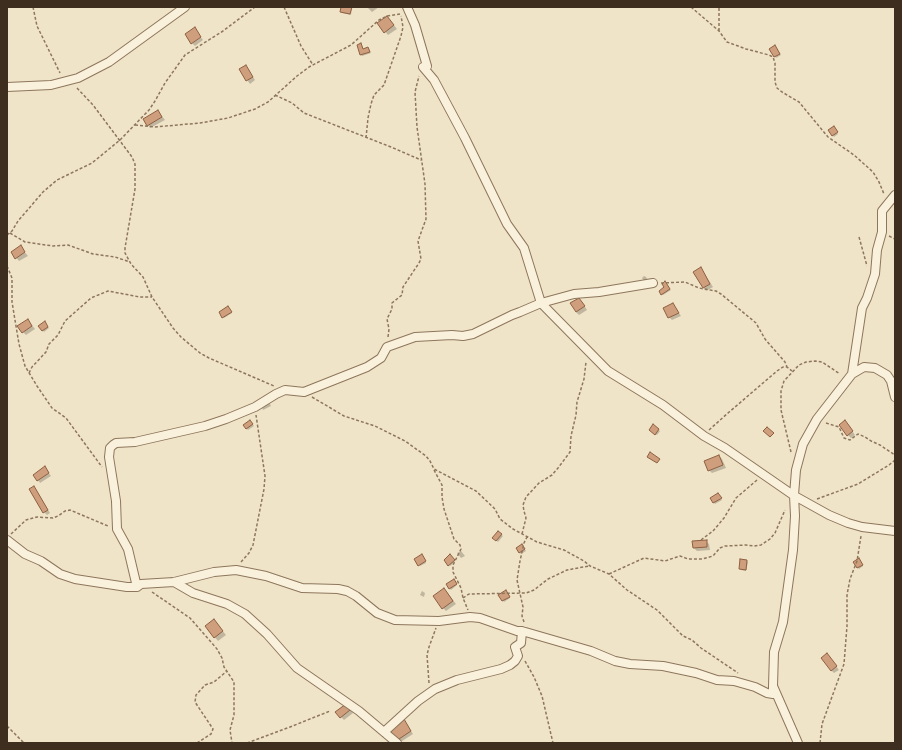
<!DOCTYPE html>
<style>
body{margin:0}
#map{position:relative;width:902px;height:750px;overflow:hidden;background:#f0e4c8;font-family:"Noto Serif",serif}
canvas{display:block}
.frame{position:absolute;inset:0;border:8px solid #3d2e20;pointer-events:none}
</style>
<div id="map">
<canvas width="902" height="750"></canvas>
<div class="frame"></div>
</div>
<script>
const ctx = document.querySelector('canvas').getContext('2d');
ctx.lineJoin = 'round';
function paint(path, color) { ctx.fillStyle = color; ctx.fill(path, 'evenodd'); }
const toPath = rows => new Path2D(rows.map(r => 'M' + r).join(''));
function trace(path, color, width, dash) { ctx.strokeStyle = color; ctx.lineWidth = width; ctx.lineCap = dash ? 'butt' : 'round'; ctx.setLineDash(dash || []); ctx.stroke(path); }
paint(toPath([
 [342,7,352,7,351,15,342,13,341,12],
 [367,7,379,7,372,12],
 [390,20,397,29,388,35,378,23],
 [197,32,203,40,195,46,192,43],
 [362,46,363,50,368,48,371,53,362,56,361,55],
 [776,48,781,55,776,58,771,49],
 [246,66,255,80,250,84,240,70],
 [158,111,165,120,150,128,148,125],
 [835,129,838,134,834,137,830,130],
 [23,250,28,256,19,261,12,252],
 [701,268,713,287,706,291,704,288],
 [644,276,646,277,648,280,644,281,642,278],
 [666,284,671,290,663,295,660,292,666,288],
 [582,302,587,310,579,315,576,312],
 [673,304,681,316,672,320,669,317],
 [229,308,232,313,224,318,223,317],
 [28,320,35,329,26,335,23,332],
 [46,324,49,328,44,332,40,326],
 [269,402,271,406,263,410,261,406],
 [251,422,254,426,248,430,244,425],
 [848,425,855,435,851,438,848,435],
 [654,426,660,431,657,435,652,431],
 [719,456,722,459,726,468,712,473,709,470],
 [45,468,51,476,40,483,38,480],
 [34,487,50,513,47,515,44,512],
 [719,496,722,500,715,504,711,499],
 [498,532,503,536,498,542,493,538],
 [706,541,709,544,710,550,697,551,694,548],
 [523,547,526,551,521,554,520,553],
 [461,551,465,556,461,558,457,553],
 [450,556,455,562,450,566,445,560],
 [423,557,426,563,420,566,419,565],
 [747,561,748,562,746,571,741,570,740,569],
 [860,561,863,566,859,569,854,562],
 [455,581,457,585,451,590,447,584],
 [422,591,425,593,424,597,420,595],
 [447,592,456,604,446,611,443,608],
 [507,592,510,598,504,602,500,595],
 [217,624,226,635,218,641,206,627],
 [830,658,839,670,834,673,831,670],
 [349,708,353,713,344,720,336,712],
 [404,720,413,734,399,743,396,740]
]), '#0003');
const building = toPath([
 [341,7,352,7,350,14,340,12,341,7],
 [387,16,394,25,384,33,377,23,387,16],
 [195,27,201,37,191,44,185,34,195,27],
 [361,43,363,49,368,47,370,52,360,55,357,45,361,43],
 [775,45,780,54,774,57,769,49,775,45],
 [246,65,253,77,246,81,239,69,246,65],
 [158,110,162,117,147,126,143,119,158,110],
 [834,126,838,132,832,136,828,130,834,126],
 [21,245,25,252,15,259,11,252,21,245],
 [701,267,710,284,703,288,693,272,701,267],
 [665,281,670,289,661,295,659,291,664,287,662,284,665,281],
 [579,298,585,306,576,312,570,303,579,298],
 [673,303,679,313,668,318,663,308,673,303],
 [228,306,232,312,222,318,219,312,228,306],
 [28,319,32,326,22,333,17,326,28,319],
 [45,321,48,327,42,331,38,326,45,321],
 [250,420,253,424,246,429,243,425,250,420],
 [845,420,853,431,847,436,839,425,845,420],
 [653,424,659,429,655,435,649,430,653,424],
 [767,427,774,433,770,437,763,431,767,427],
 [650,452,660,459,657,463,647,457,650,452],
 [719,455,723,465,708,471,704,461,719,455],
 [45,466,49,473,37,481,33,475,45,466],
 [34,486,48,510,43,513,29,489,34,486],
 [718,493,722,498,713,503,710,498,718,493],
 [498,531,502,534,496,541,492,538,498,531],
 [707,540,707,547,693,548,692,541,707,540],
 [522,544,525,549,519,553,516,548,522,544],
 [422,554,426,561,418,566,414,559,422,554],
 [450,554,455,560,448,566,444,560,450,554],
 [859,558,863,565,857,568,853,562,859,558],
 [740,559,747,560,746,570,739,569,740,559],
 [454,579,457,584,449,589,446,584,454,579],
 [444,588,453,601,442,609,433,596,444,588],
 [506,590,510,597,502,601,498,595,506,590],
 [214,619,223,631,214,638,205,626,214,619],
 [827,653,837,666,831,671,821,658,827,653],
 [346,704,350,710,340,718,335,712,346,704],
 [404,719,411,731,396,741,388,729,404,719]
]);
paint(building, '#cf9f7d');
trace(building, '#8d5f41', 1);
const minor = toPath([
 [407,7,415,25,427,66,423,67,434,80,465,138,507,224,524,248,541,303,608,371,663,405,704,436,725,448,793,495,829,515,848,523,862,527,895,531],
 [7,87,51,85,78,78,109,62,185,7],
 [852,374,864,367,875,368,887,375,891,381,895,397],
 [7,540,25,554,41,561,60,574,75,579,127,587,137,587,141,584,174,582,214,572,236,570,266,576,302,588,338,589,347,591,356,596,377,613,395,620,439,621,470,617,480,618,517,631,522,631,591,651,615,661,630,664,663,666,696,673,717,680,734,681,755,687,767,693,773,694,773,686],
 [174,582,193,593,227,604,245,614,267,634,297,668,359,711,397,743],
 [137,587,128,549,117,529,116,501,109,457,110,448,113,445,116,443,135,442,205,426,226,419,255,407,276,394,285,390,304,392,367,367,381,358,387,347,415,337,452,335,463,336,473,334,512,315,520,312,541,303,574,294,599,292,653,283],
 [384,732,418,701,435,689,457,680,501,669,510,665,515,661,518,656,515,647,521,643,522,631],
 [798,743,773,686,774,652,783,622,793,550,795,516,794,495,796,470,803,444,817,419,852,374,862,308,867,298,875,274,877,250,882,232,882,211,895,195]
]);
trace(minor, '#8d765c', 10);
trace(toPath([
 [33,7,37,26,60,73],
 [284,7,301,46,313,65],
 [691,7,719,31,727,42,746,49,769,55,773,57,775,63,775,82,777,88,782,92,799,102,828,137,854,155,873,172,879,182,884,194],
 [719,31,719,7],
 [77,88,93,105,132,157,135,164,135,189,125,248,125,253,131,264,143,277,152,297,173,328,181,337,200,353,209,358,274,386],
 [275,95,292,103,304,113,391,147,421,160],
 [135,125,155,127,200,123,228,118,255,109,268,102,297,76,309,67,351,45,379,20,387,16,400,14],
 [366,138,368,118,371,104,374,95,384,85,401,36,403,27,401,16],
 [10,233,25,242,53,246,68,245,93,254,115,257,130,262],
 [7,235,12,231,18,221,43,192,57,180,92,163,120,140,149,110,155,101,165,83,185,55,223,31,255,7],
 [889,236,895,239],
 [859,237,867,266],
 [7,266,12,278,12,302,19,344,25,366,37,386,52,408,66,418,102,467],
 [661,283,685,282,699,288,716,291,721,294,756,323,765,339,785,362,787,367],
 [388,337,389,329,387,319,392,309,392,303,402,295,403,287,419,263,421,259,418,241,426,219,425,184,417,127,415,92,419,76],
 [29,373,32,367,46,352,49,344,58,335,65,321,91,298,108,291,140,297,152,297],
 [312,397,344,416,375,426,405,441,426,456,430,461,434,469,476,491,495,509,500,519,513,529,537,542,564,550,584,561,590,566,609,574,627,590,657,610,683,636,692,640,701,648,738,673],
 [826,423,839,427,844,438,850,440,858,434,865,437,871,441,880,445,895,455],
 [709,430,728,413,777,371,783,367,787,367,792,371],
 [791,452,781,410,781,391,784,381,799,365,806,362,815,361,822,362,840,374],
 [434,470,442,485,442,497,444,509,454,539,460,545,461,549,453,565,453,572,461,588,463,598,468,610],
 [817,499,858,484,889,465,895,460],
 [11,534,26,520,37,517,53,518,58,516,65,511,70,510,108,526],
 [522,534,526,518,524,511,523,505,526,497,539,483,552,475,558,468,570,452,571,436,576,415,577,402,584,379,586,362],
 [701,540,713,531,724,518,736,498,757,480],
 [241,562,249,553,253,545,264,489,265,476,256,415],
 [609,574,644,558,665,561,680,556,688,559,702,559,713,556,720,548,725,546,746,545,754,546,761,545,770,539,775,533,785,510],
 [152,592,190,618,217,649,222,658,224,667,234,682,234,715,230,730,232,743],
 [463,598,469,594,526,593,534,590,548,579,567,570,589,566],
 [524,622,522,616,523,607,517,580,520,561,524,543,527,537],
 [525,661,534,677,542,696,553,743],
 [429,683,427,655,429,647,436,628],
 [7,726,24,743],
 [197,743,211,734,213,729,195,702,196,695,205,685,214,682,227,671],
 [247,743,290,727,330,711],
 [820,743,822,724,844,664,847,626,847,595,850,579,857,561,861,536]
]), '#8d765c', 1.5, [3, 2]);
trace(minor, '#faf1dc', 8);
</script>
